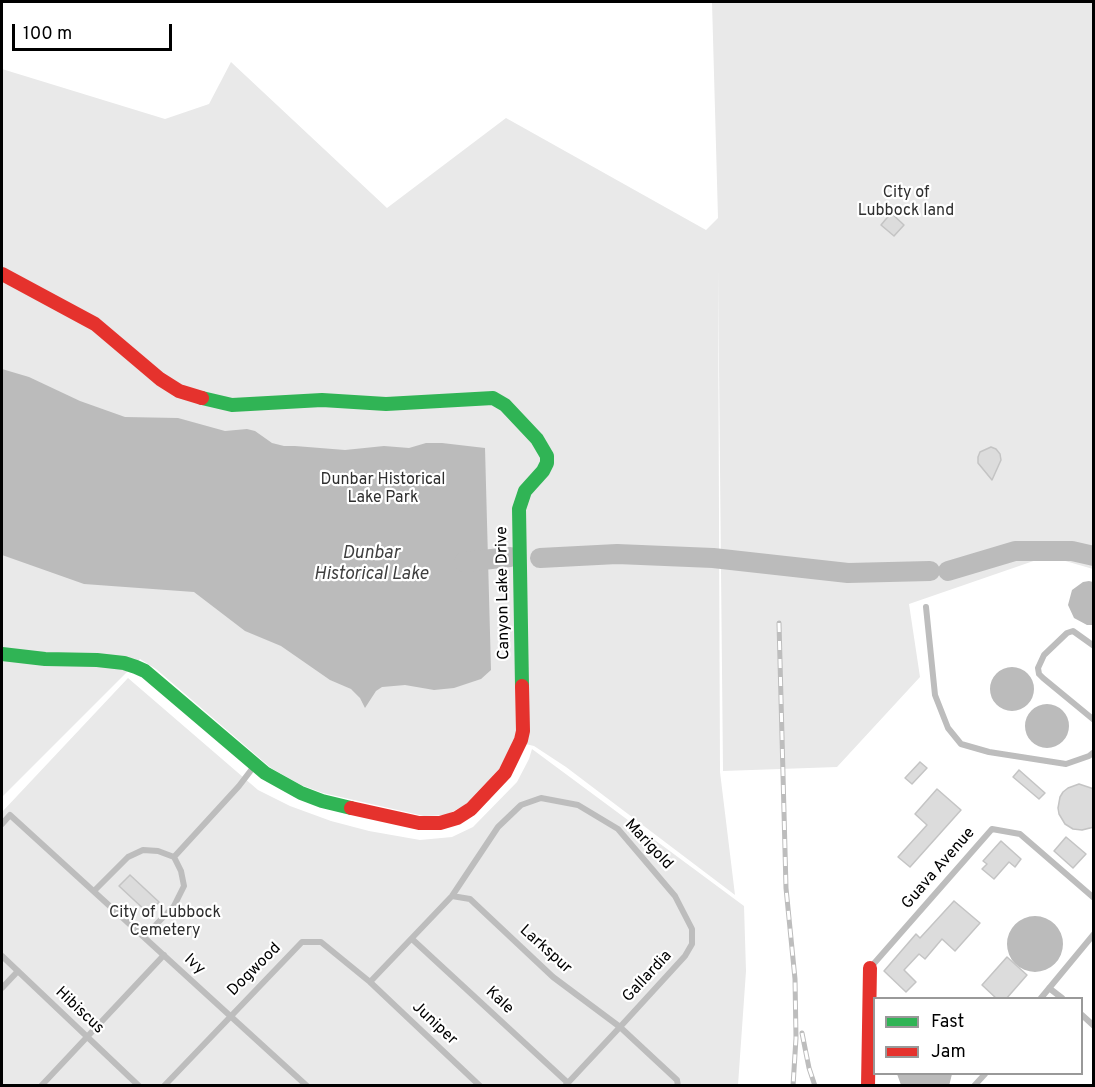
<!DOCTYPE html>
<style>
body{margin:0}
#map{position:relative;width:1095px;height:1087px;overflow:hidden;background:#fff;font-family:Overpass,sans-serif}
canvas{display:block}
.frame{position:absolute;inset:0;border:3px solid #000;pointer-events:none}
.legend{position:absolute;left:873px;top:997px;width:210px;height:78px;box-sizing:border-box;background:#fff;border:2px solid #999;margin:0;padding:8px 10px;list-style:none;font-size:18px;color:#000}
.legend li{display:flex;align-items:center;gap:12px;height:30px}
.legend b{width:30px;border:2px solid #999}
.scale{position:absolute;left:12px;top:24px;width:160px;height:27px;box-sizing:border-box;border:3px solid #000;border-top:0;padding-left:8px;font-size:18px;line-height:21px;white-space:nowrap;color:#000;-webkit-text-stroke:4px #fff;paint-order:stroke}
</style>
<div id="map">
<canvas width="1095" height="1087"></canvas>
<div class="frame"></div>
<ul class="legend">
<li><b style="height:8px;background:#30b455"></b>Fast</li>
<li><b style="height:8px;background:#e5322d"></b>Jam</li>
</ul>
<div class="scale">100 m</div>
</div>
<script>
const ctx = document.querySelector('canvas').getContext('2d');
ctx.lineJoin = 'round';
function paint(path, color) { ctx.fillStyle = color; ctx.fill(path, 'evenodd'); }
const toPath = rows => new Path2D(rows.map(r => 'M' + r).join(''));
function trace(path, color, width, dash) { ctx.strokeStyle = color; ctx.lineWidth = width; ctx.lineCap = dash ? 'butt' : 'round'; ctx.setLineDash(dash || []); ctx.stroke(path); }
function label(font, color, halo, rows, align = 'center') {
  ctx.font = font + ' Overpass,sans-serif'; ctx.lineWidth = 4.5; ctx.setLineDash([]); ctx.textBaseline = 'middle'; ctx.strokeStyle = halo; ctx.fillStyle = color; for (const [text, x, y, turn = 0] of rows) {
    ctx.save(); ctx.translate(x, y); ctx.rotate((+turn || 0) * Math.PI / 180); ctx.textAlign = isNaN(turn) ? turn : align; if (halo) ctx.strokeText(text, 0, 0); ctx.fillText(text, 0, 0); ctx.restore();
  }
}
paint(toPath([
 [712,2,1093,2,1093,569,1048,556,909,604,920,677,837,767,723,771,718,267,720,772,735,895,566,767,534,746,513,741,502,766,465,805,446,815,424,816,323,793,301,785,271,768,156,669,140,659,2,797,2,69,165,119,209,104,231,62,387,208,506,118,706,230,718,218],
 [128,678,258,790,290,806,331,821,369,831,420,840,452,837,473,827,517,782,529,759,532,749,744,906,746,971,738,1085,2,1085,2,812]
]), '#e9e9e9');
paint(toPath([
 [2,369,29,377,80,401,125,417,178,418,225,431,247,429,255,431,272,443,284,446,295,446,345,450,384,446,409,448,426,443,442,443,485,448,491,670,481,679,454,688,434,690,405,685,382,687,376,691,365,708,360,698,351,689,330,680,281,646,245,631,194,592,84,584,2,555],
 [1089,581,1093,582,1093,625,1087,625,1074,618,1068,605,1072,590,1083,582],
 '990 689a22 22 0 1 1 44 0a22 22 0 1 1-44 0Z',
 '1025 726a22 22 0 1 1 44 0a22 22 0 1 1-44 0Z',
 '1007 944a28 28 0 1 1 56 0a28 28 0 1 1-56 0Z',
 [897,1074,952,1074,949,1086,901,1085]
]), '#bbb');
trace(toPath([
 [540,558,617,554,713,558,848,573,930,571],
 [464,562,510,557],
 [948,571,1015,551,1072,551,1094,556]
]), '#bbb', 20);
const building = toPath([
 [891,213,904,225,894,236,881,225,891,213],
 [991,447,996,449,1000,454,1001,460,992,480,978,463,978,457,980,452,991,447],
 [920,762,927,768,912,784,905,778,920,762],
 [1019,770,1045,793,1039,799,1013,777,1019,770],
 [1079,784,1094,789,1094,827,1082,830,1073,829,1065,824,1059,814,1058,808,1060,797,1063,792,1068,788,1079,784],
 [937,789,961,810,910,867,898,857,927,825,915,814,937,789],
 [1066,837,1086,854,1073,868,1054,851,1066,837],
 [1001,841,1021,859,1015,867,1009,862,994,879,982,869,987,864,983,861,1001,841],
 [130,875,159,902,148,913,119,886,130,875],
 [954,901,980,923,955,951,942,939,925,959,919,954,904,970,916,982,906,992,884,971,916,934,920,938,954,901],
 [1007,957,1027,975,1006,999,997,999,982,985,1007,957]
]);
paint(building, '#dcdcdc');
trace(building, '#c4c4c4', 1.5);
trace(toPath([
 [926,607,935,695,948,728,961,744,989,752,1066,764,1089,756,1094,752],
 [1094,646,1073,631,1067,633,1044,655,1038,668,1039,674,1043,678,1094,720],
 [2,824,10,815,307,1086],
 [94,891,128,857,143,850,158,851,174,857,239,786,255,765],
 [452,896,470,899,553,977,620,1027,565,1086],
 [144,937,174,906,184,886,181,871,174,857],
 [412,939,568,1083],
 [2,956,139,1086],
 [870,968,992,829,1020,834,1094,898],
 [370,982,480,1086],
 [2,988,18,971],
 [1049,988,1062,998],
 [1041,998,1094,934],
 [1082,1015,1094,1026],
 [41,1086,164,955],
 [164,1086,302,942,321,942,370,982,452,896,498,827,521,805,541,798,578,805,618,829,675,896,692,929,692,944,685,956,620,1027,677,1080,678,1086],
 [974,1086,985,1074]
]), '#bdbdbd', 6);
trace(toPath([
 [202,398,232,405,322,400,386,404,493,398,505,405,537,439,547,456,547,463,543,471,525,491,519,509,522,686],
 [2,654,45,659,97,660,124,663,136,667,145,671,265,773,301,793,322,801,351,808]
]), '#30b455', 14);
trace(toPath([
 [2,274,95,324,160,379,179,391,202,398],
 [351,808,419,823,440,823,457,818,471,809,505,773,521,740,523,731,522,686],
 [868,1086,870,968]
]), '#e5322d', 14);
const rail = toPath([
 [779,623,786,888,795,979,796,1038,793,1086],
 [802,1033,809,1068,815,1086]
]);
trace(rail, '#bdbdbd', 5);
trace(rail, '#fff', 3, [9]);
label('16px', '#2e2e2e', '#fff', [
 ["City of",906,194],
 ["Lubbock land",906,212],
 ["Dunbar Historical",383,481],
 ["Lake Park",383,499],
 ["City of Lubbock",165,914],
 ["Cemetery",165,932]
]);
label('16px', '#000', '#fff', [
 ["Canyon Lake Drive",504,593,-91],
 ["Marigold",648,845,47],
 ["Guava Avenue",939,869,-49],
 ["Larkspur",545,950,42],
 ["Ivy",194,965,42],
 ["Dogwood",255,970,-45],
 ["Gallardia",648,977,-47],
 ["Kale",499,1001,43],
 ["Hibiscus",79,1011,43],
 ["Juniper",434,1024,43]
]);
label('italic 18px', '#3f3f3f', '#fff', [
 ["Dunbar",371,554],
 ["Historical Lake",371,575]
]);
</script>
